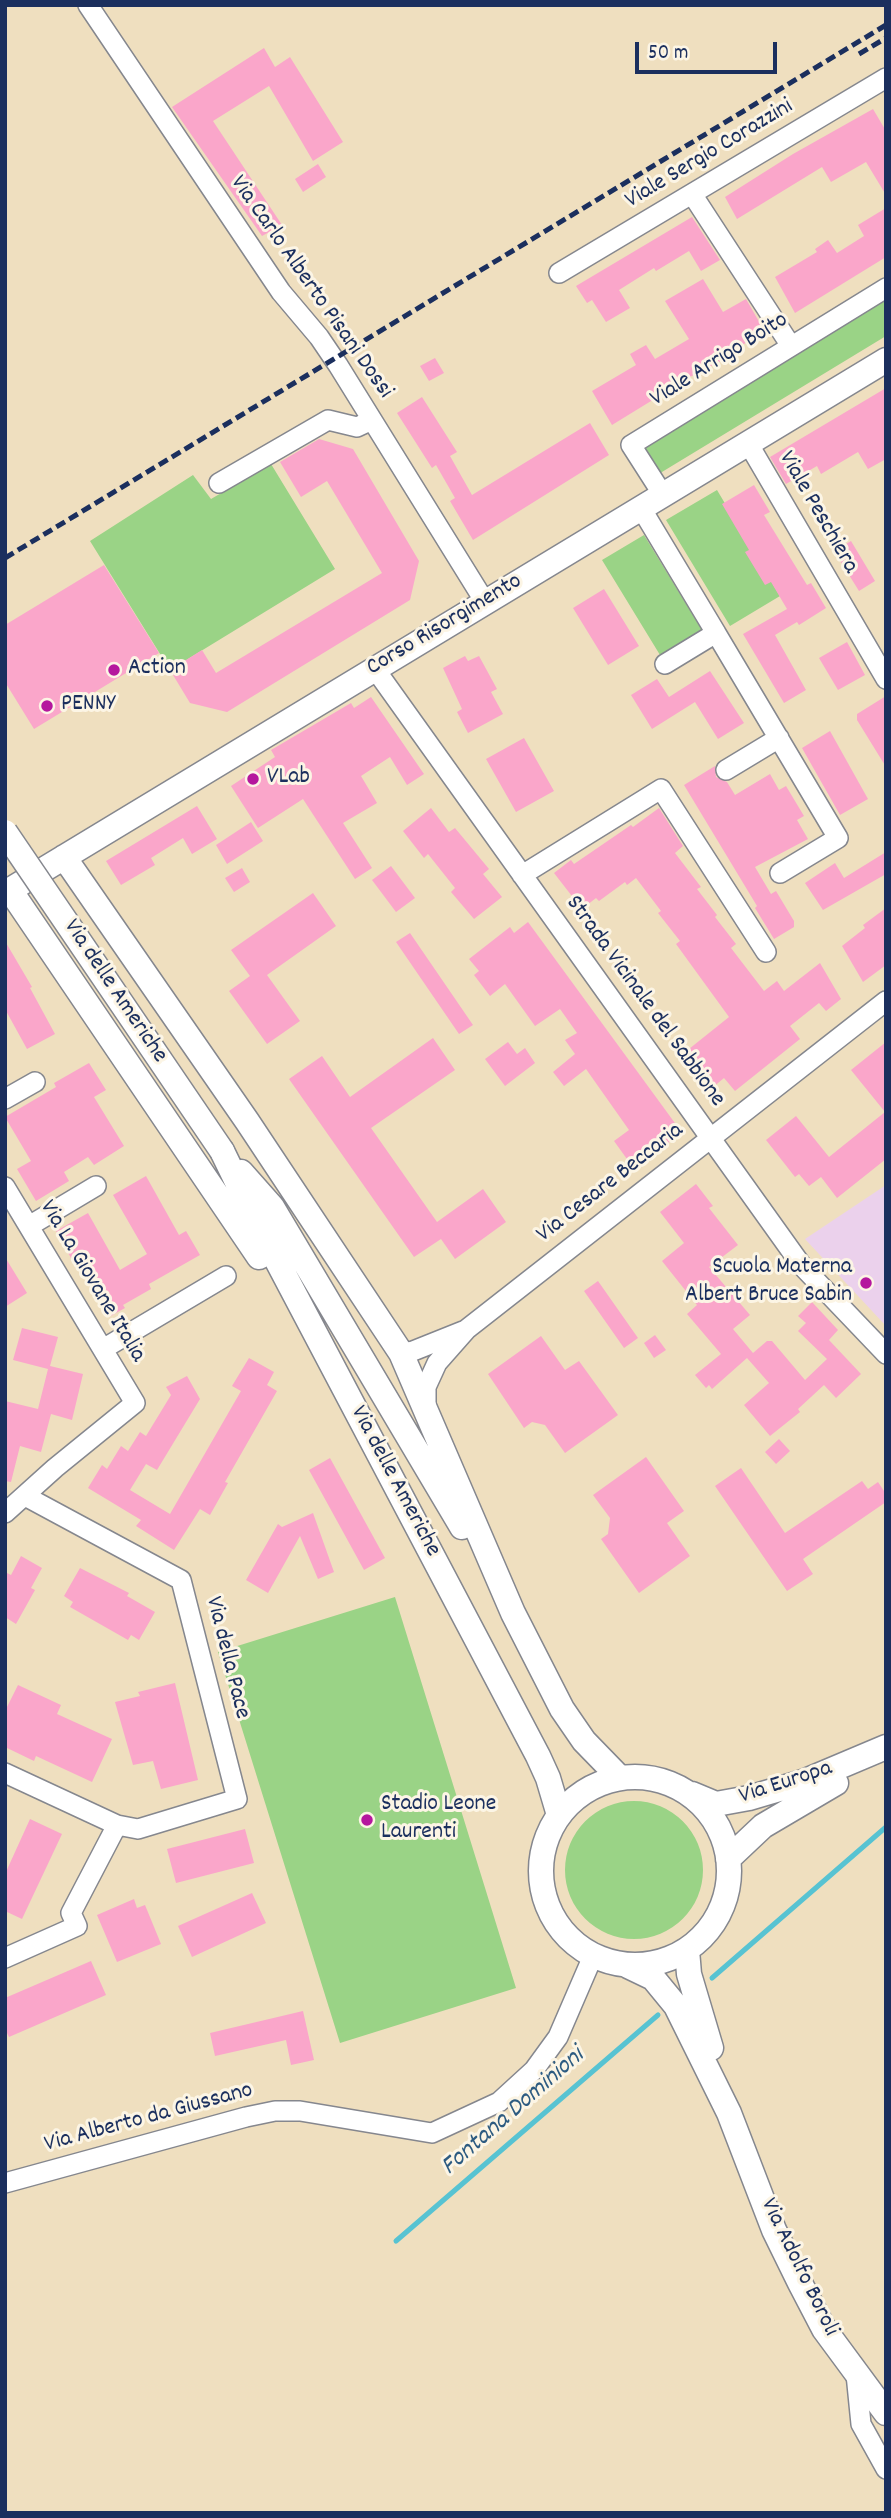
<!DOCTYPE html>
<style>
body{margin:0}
#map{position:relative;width:891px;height:2518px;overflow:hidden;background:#efdfbf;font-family:Dekko,sans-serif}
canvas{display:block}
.frame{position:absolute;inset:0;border:7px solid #1b2f5e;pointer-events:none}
.scale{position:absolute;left:635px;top:42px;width:142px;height:32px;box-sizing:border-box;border:4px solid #1b2f5e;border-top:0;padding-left:9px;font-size:21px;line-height:24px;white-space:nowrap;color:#1b2f5e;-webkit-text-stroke:5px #fcf5e5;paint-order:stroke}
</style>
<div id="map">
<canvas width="891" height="2518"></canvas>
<div class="frame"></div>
<div class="scale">50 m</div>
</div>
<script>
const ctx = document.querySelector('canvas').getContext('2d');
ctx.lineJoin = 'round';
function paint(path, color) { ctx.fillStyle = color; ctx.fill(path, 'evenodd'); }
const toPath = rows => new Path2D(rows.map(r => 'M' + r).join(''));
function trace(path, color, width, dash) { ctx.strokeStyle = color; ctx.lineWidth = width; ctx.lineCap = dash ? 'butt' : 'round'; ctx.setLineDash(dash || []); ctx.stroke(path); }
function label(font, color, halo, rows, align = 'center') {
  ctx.font = font + ' Dekko,sans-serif'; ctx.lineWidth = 6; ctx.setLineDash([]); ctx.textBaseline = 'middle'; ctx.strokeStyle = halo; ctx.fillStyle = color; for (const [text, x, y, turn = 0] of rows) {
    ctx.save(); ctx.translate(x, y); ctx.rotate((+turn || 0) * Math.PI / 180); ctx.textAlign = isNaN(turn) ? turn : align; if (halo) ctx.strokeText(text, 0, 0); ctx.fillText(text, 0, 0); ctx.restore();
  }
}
paint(toPath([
 [886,1185,886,1326,805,1239]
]), '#ebd1ec');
paint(toPath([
 [886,295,886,336,657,475,643,452,644,442],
 [271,464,335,569,170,670,90,541,193,475,211,499],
 [717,490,780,596,730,626,666,520],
 [644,535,702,630,660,655,602,560],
 [395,1597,516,1988,340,2043,218,1652],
 '565 1870a69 69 0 1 1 138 0a69 69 0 1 1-138 0Z'
]), '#9ad386');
trace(toPath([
 [712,1978,886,1827],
 [396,2241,658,2015]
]), '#57c3d2', 5);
paint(toPath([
 [264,48,275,67,290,57,343,142,313,161,269,86,213,121,282,225,262,236,172,107],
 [873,109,886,131,886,195,866,162,831,182,822,167,737,219,725,197,793,154],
 [318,164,326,177,303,192,295,179],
 [886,208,886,257,795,313,775,277,817,252,815,249,828,240,837,253,864,236,858,225],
 [692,217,720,260,701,271,689,251,656,271,654,268,619,290,630,308,606,322,592,300,587,303,576,286],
 [703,279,723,312,746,299,765,332,721,357,723,360,695,374,612,425,592,391,636,365,630,354,646,345,655,359,689,339,665,301],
 [435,358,444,373,429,381,420,366],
 [886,388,886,459,868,469,858,452,821,474,817,466,786,484,770,457],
 [422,397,457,452,450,456,472,495,590,423,609,455,473,540,450,501,455,498,436,465,432,468,397,413],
 [319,439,353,449,419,561,410,600,227,712,190,703,170,670,202,650,216,673,382,573,327,481,301,497,280,462],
 [754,485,770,512,764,515,807,585,811,583,826,608,799,625,797,622,775,635,806,690,784,703,743,634,787,609,771,582,765,585,745,552,749,550,722,504],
 [851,541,875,581,859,591,834,551],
 [104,565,159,653,34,729,5,682,5,625],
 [604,589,639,646,608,665,573,608],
 [847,642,865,675,838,690,819,658],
 [465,656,468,661,479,656,497,689,491,692,503,714,468,733,457,712,462,709,443,668],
 [710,671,744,723,718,739,695,702,652,729,631,695,657,679,669,697],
 [886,696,886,767,857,720,857,714],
 [371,697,424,774,407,785,390,757,361,776,377,803,343,823,372,868,355,879,303,799,258,828,231,786,275,757,271,750,351,703,354,708],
 [830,731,868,799,840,815,802,748],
 [524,738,554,791,516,812,486,759],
 [715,766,716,777,727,782,735,795,770,774,779,790,786,786,804,816,797,820,808,839,755,867,771,894,776,891,794,921,794,927,774,939,755,908,757,906,684,785],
 [197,806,217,839,192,854,183,838,151,858,155,865,121,885,106,861],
 [431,808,449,832,455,828,489,869,483,874,502,897,474,919,451,892,455,888,428,854,424,858,403,831],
 [659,808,683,846,675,853,701,887,697,889,717,915,715,917,736,944,731,948,764,991,777,981,784,991,820,963,841,999,826,1011,819,1003,790,1026,800,1039,735,1091,724,1078,712,1088,684,1053,729,1017,676,944,680,941,658,913,661,911,636,878,627,885,625,882,599,901,596,898,582,909,554,873,571,860,574,864,631,825,633,827],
 [251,822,263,841,227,864,216,845],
 [886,852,886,874,823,910,805,883,835,863,844,878],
 [391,866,415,898,396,912,372,880],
 [242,868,250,882,234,892,225,878],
 [313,893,336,926,267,975,300,1021,267,1044,229,991,250,976,231,950],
 [886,908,886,965,863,982,842,946,865,928,863,925],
 [528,922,680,1130,676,1133,679,1136,632,1166,614,1141,629,1130,586,1069,564,1086,553,1072,575,1054,565,1040,577,1033,560,1009,535,1026,505,984,490,996,474,975,479,971,469,959,510,927,514,933],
 [410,933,473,1025,459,1034,396,942],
 [5,941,32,987,30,988,55,1034,27,1049,5,1009],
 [433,1038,455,1070,371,1128,437,1222,483,1189,506,1222,455,1259,441,1239,414,1257,289,1079,322,1056,350,1097],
 [508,1042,517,1054,525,1048,535,1063,505,1086,485,1059],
 [886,1042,886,1159,837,1198,821,1177,809,1186,799,1174,795,1177,766,1140,796,1116,829,1157,885,1112,851,1070],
 [89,1063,106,1090,94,1097,124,1146,94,1165,88,1157,64,1172,69,1181,36,1201,17,1169,31,1161,5,1117,56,1087,54,1083],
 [146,1176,179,1235,186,1231,200,1255,149,1284,151,1289,123,1305,125,1308,109,1317,79,1265,76,1267,56,1231,88,1213,120,1270,147,1254,113,1195],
 [696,1184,713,1206,709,1208,738,1245,709,1267,750,1315,733,1329,753,1353,767,1341,772,1341,805,1380,827,1359,798,1331,806,1323,798,1316,812,1302,838,1330,829,1340,861,1374,836,1398,824,1385,798,1409,800,1412,770,1436,744,1405,769,1383,747,1358,712,1389,709,1385,706,1388,695,1375,721,1354,687,1314,697,1305,662,1261,684,1243,660,1212],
 [5,1257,27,1293,5,1307],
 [598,1281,638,1338,624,1348,584,1291],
 [22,1328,58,1337,50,1366,83,1374,72,1420,51,1414,41,1452,20,1446,11,1482,5,1481,5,1401,38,1409,48,1369,13,1360],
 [655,1335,666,1350,654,1358,644,1343],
 [541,1336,565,1370,579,1361,618,1415,565,1453,545,1425,532,1422,524,1428,488,1374],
 [249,1358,274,1372,267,1385,277,1391,225,1482,228,1483,210,1515,200,1509,174,1550,136,1526,141,1520,88,1488,102,1465,107,1469,121,1446,128,1451,140,1432,146,1436,171,1395,166,1387,187,1376,200,1399,157,1470,146,1464,130,1490,170,1514,241,1391,232,1386],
 [779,1439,790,1451,776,1464,765,1452],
 [646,1457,684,1511,667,1523,690,1556,639,1593,601,1539,608,1534,610,1518,593,1495],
 [330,1458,385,1558,364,1570,309,1470],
 [741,1468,785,1533,862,1481,868,1489,878,1482,886,1494,886,1502,803,1559,813,1574,787,1591,715,1486],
 [313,1513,334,1572,318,1579,300,1536,268,1593,246,1580,278,1524,282,1527],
 [21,1556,42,1568,31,1588,35,1590,16,1624,5,1617,5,1572,11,1575],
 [80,1568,129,1593,127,1596,155,1612,139,1640,131,1635,128,1640,70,1607,73,1602,64,1596],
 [175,1683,198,1780,161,1789,153,1761,133,1765,115,1702,140,1696,138,1692],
 [18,1685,61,1705,57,1714,112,1739,92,1782,36,1756,34,1761,5,1747,5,1711],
 [30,1819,62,1834,22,1919,5,1911,5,1874],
 [245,1829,254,1863,176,1883,167,1849],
 [252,1893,266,1923,192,1957,178,1926],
 [134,1899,137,1908,145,1905,161,1944,117,1962,97,1915],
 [91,1961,106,1995,9,2037,5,2029,5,1998],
 [303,2011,314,2060,291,2065,286,2040,215,2056,210,2033]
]), '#faa6ca');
const minor = toPath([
 [88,5,281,292,319,337,338,365,485,602],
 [692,194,791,346],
 [559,273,886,78],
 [748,443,886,679],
 [219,483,328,420,357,427,372,420],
 [663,495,631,445,886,288],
 [641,508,716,633,665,664],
 [716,633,838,838,780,873],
 [375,669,802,1266,886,1354],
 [726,770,779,738],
 [522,875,661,789,766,952],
 [5,1099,35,1082],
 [5,1187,135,1403,55,1468,5,1513],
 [29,1226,96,1186],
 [103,1349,226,1276],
 [401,1353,413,1351,463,1331],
 [426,1410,426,1387,437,1363,467,1329,886,1001],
 [5,1773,117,1825,138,1829,237,1799,181,1580,25,1496],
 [5,1958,77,1926,71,1913,117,1825],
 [5,2183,246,2117,275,2111,300,2111,432,2133,499,2102,534,2070,558,2037,593,1956],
 [856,2374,861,2424,886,2469]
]);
const major = toPath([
 [64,857,247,1121,401,1353,513,1613,562,1709,584,1741,619,1777],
 [10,890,259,1257],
 [5,893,886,360],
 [222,1151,255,1219,538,1756,548,1778,559,1815],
 [241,1172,272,1207,462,1527],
 '541 1871a94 94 0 1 1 188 0a94 94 0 1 1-188 0Z',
 [692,1794,716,1804,749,1798,803,1782,886,1747],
 [728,1859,763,1826,836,1783],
 [687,1950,689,1974,711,2048],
 [628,1966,653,1978,676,2006,729,2113,774,2230,800,2283,824,2329,886,2413]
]);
trace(minor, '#85878e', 22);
trace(major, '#85878e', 27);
trace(minor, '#fff', 19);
trace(major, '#fff', 24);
trace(toPath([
 [859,54,886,38],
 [5,558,886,25]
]), '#1b2f5e', 5, [10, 5]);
const majorBridge = toPath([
 [5,832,222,1151]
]);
trace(majorBridge, '#85878e', 27, []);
trace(majorBridge, '#fff', 24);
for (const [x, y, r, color] of [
 [114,670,7,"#b5179e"],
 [47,706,7,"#b5179e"],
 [253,779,7,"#b5179e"],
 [866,1283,7,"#b5179e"],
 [367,1820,7,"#b5179e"]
]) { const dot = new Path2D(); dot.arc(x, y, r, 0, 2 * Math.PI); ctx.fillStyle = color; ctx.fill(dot); trace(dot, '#fcf5e5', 2.5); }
label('24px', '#1b2f5e', '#fcf5e5', [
 ["Viale Sergio Corazzini",710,155,-31],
 ["Via Carlo Alberto Pisani Dossi",310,288,55],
 ["Viale Arrigo Boito",720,361,-32],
 ["Viale Peschiera",817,513,60],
 ["Corso Risorgimento",445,626,-31],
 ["Via delle Americhe",114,992,56],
 ["Strada Vicinale del Sabbione",644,1002,54],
 ["Via Cesare Beccaria",611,1184,-38],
 ["Via La Giovane Italia",91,1282,59],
 ["Via delle Americhe",394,1482,62],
 ["Via della Pace",226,1658,76],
 ["Via Europa",786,1784,-18],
 ["Via Alberto da Giussano",149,2119,-15],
 ["Via Adolfo Boroli",798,2268,64]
]);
label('24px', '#1b2f5e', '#fcf5e5', [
 ["Action",128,670],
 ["PENNY",61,706],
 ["VLab",267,779],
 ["Scuola Materna",852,1269,"right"],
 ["Albert Bruce Sabin",852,1297,"right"],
 ["Stadio Leone",381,1806],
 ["Laurenti",381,1834]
], 'left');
label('italic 26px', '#2d5b81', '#fcf5e5', [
 ["Fontana Dominioni",514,2113,-41]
]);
</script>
